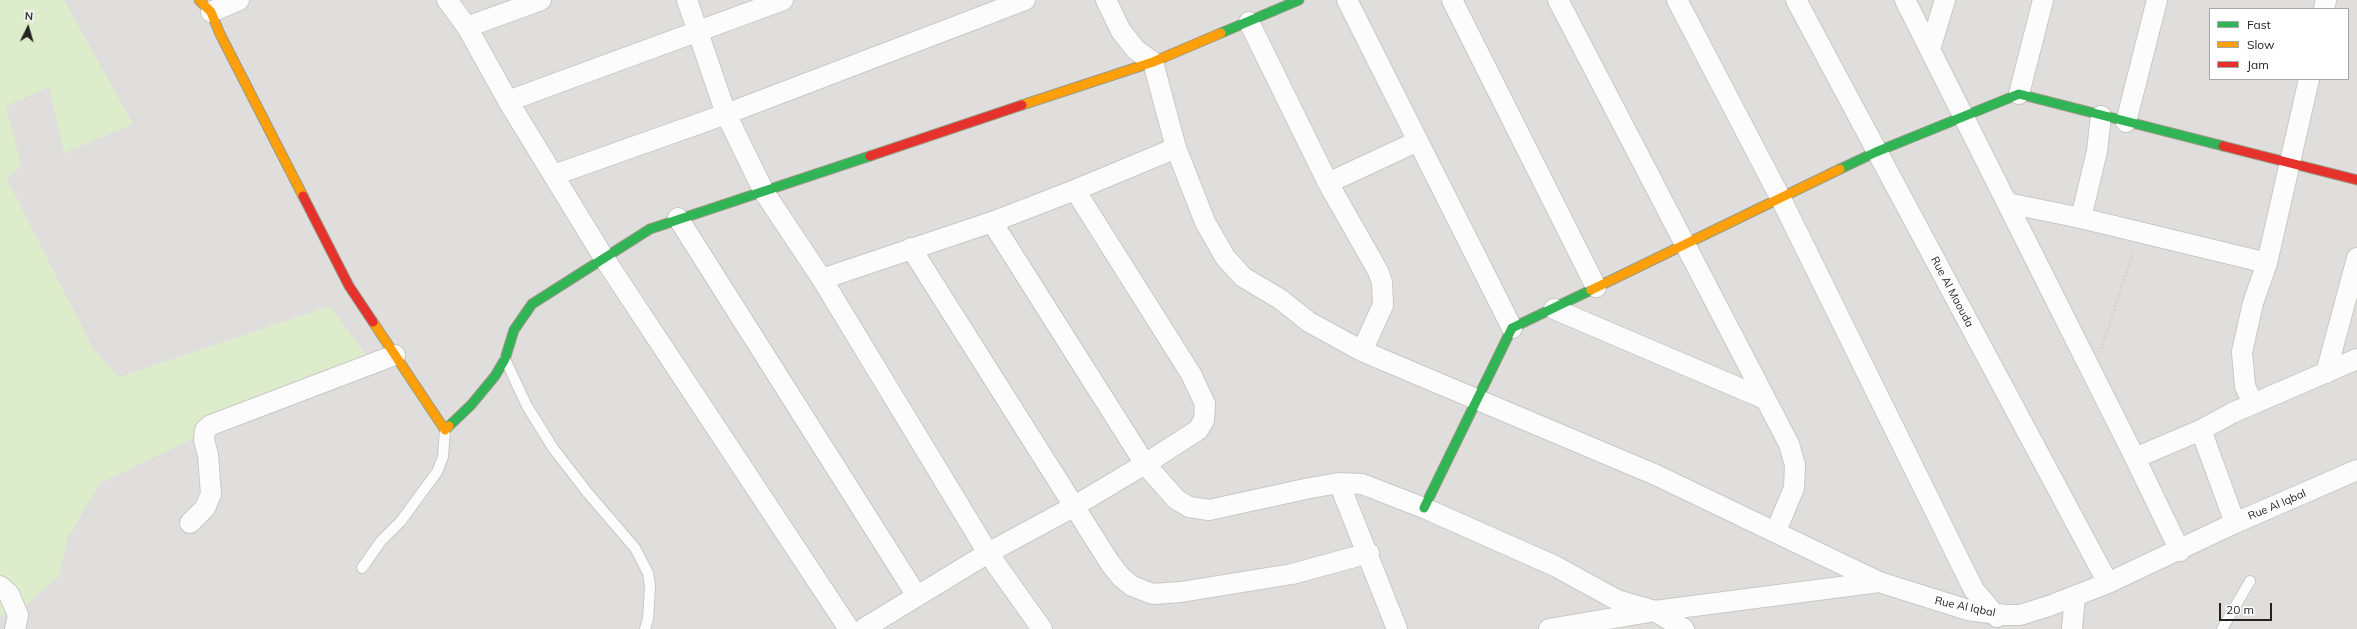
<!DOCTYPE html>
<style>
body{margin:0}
#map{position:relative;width:2357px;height:629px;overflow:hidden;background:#f0eeeb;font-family:Mulish,sans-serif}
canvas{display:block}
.legend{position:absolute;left:2209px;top:8px;width:140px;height:72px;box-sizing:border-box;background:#fff;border:1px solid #a7a7a7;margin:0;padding:5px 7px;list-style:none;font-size:12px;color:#222}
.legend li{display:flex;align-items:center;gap:8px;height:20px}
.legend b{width:20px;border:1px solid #a7a7a7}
.north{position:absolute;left:8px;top:8px;width:40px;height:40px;-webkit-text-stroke:3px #fff;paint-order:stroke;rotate:5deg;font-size:11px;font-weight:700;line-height:16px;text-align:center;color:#222}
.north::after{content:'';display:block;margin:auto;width:14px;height:18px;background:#222;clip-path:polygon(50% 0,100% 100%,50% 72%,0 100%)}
.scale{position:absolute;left:2219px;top:603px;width:53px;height:18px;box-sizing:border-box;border:2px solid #222;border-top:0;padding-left:5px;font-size:12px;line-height:14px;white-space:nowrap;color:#222;-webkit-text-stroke:3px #fff;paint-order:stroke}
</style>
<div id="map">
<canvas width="2357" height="629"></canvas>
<ul class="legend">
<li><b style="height:5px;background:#30b455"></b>Fast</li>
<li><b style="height:5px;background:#ff9f0a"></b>Slow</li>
<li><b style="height:5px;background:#e5322d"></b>Jam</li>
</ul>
<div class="north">N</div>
<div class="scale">20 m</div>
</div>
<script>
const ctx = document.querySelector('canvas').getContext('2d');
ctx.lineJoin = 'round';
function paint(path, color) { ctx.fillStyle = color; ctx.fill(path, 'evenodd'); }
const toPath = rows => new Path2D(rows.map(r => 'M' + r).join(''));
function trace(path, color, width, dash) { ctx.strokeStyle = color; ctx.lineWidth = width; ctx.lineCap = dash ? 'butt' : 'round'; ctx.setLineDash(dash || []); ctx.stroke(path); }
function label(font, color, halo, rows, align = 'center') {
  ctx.font = font + ' Mulish,sans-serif'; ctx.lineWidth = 4; ctx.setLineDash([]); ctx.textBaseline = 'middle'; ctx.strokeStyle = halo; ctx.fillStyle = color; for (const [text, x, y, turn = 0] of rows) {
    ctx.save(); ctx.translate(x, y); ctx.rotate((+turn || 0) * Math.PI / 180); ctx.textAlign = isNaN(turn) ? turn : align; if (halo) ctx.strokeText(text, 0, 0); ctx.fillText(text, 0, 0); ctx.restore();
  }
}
paint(toPath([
 [0,0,2357,0,2357,629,0,629],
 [2210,9,2348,9,2348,79,2210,79]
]), '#dfdedc');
paint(toPath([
 [0,0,64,0,133,124,64,153,49,87,6,106,21,164,7,180,94,350,119,377,330,306,367,356,100,483,67,539,60,574,27,605,0,617]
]), '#ddeccb');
const lane = toPath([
 [505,359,527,406,553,448,587,492,635,548,648,573,650,586,648,619,645,629],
 [362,568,381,541,401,521,437,472,443,457,445,430],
 [2222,629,2250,581]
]);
const street = toPath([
 [447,0,467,27,508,101,604,258,849,629],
 [687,0,726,114,764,192,822,279,988,553,1042,629],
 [1106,0,1121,31,1136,50,1153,62,1176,148,1205,222,1225,257,1243,277,1280,299,1309,322,1362,351,1656,475,1879,582],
 [1347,0,1512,328],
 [1452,0,1596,287],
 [1558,0,1789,444,1795,465,1794,488,1776,531],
 [1677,0,1781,199,1969,580,1974,590,1997,617],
 [1796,0,2108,583],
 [1905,0,2135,458,2180,551],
 [2324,9,2326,0],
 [211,12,239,0],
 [1249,22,1328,183,1378,271,1382,282,1383,305,1362,351],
 [467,27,541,0],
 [1930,49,1945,0],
 [2019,94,2043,0],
 [508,101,783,0],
 [2126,122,2157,0],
 [554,175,726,114,1025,0],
 [1328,183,1418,141],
 [2007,203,2081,218,2267,263,2253,303,2242,352,2245,386,2253,404],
 [678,218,917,596],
 [2081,218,2097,151,2101,116],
 [992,222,1145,464,1176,499,1189,507,1209,510,1310,488,1339,483,1362,484,1424,508,1555,566,1617,600,1655,611,1684,629],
 [911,248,1110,563,1121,577,1132,586,1153,594,1181,592,1292,574,1369,553],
 [2267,263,2309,79],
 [822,279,992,222,1075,190,1176,148],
 [1554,309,1765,399],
 [2326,373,2357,258],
 [2201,430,2235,523],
 [2135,458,2201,430,2232,413,2357,359],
 [1339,483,1397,629],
 [190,523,205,508,211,494,208,455,204,440,205,430,211,425,395,355],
 [0,586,9,594,18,615,15,629],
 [863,629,988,553,1073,507,1145,464,1198,430,1204,420,1205,404,1191,374,1075,190],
 [1549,629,1655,611,1879,582,1968,610,2005,615,2020,615,2049,606,2108,583,2235,523,2357,470],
 [2072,629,2075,596]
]);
const fast = toPath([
 [1221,33,1299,0],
 [1840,169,1876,152,2019,94,2223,146],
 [449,426,471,405,495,376,505,359,514,330,532,304,650,229,870,156],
 [1424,508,1512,328,1591,290]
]);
const slow = toPath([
 [199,0,211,12,220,34,303,196],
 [1022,105,1153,62,1221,33],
 [1591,290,1840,169],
 [373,322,445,430,449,426]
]);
const jam = toPath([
 [2223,146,2357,180],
 [870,156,1022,105],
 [303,196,349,286,373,322]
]);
trace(lane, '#c9c8c7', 12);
trace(street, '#c9c8c7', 22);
trace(fast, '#999a82', 11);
trace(slow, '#999a82', 11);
trace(jam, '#999a82', 11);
trace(toPath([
 [2101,349,2134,250]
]), '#dccecd', 2.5, [2, 2]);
trace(lane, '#fdfcfc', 10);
trace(street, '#fdfcfc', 20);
trace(fast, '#30b455', 9);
trace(slow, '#ff9f0a', 9);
trace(jam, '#e5322d', 9);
label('11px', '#222', '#fff', [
 ["Rue Al Maouda",1952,292,62],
 ["Rue Al Iqbal",2277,505,-23],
 ["Rue Al Iqbal",1965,607,12]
]);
</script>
